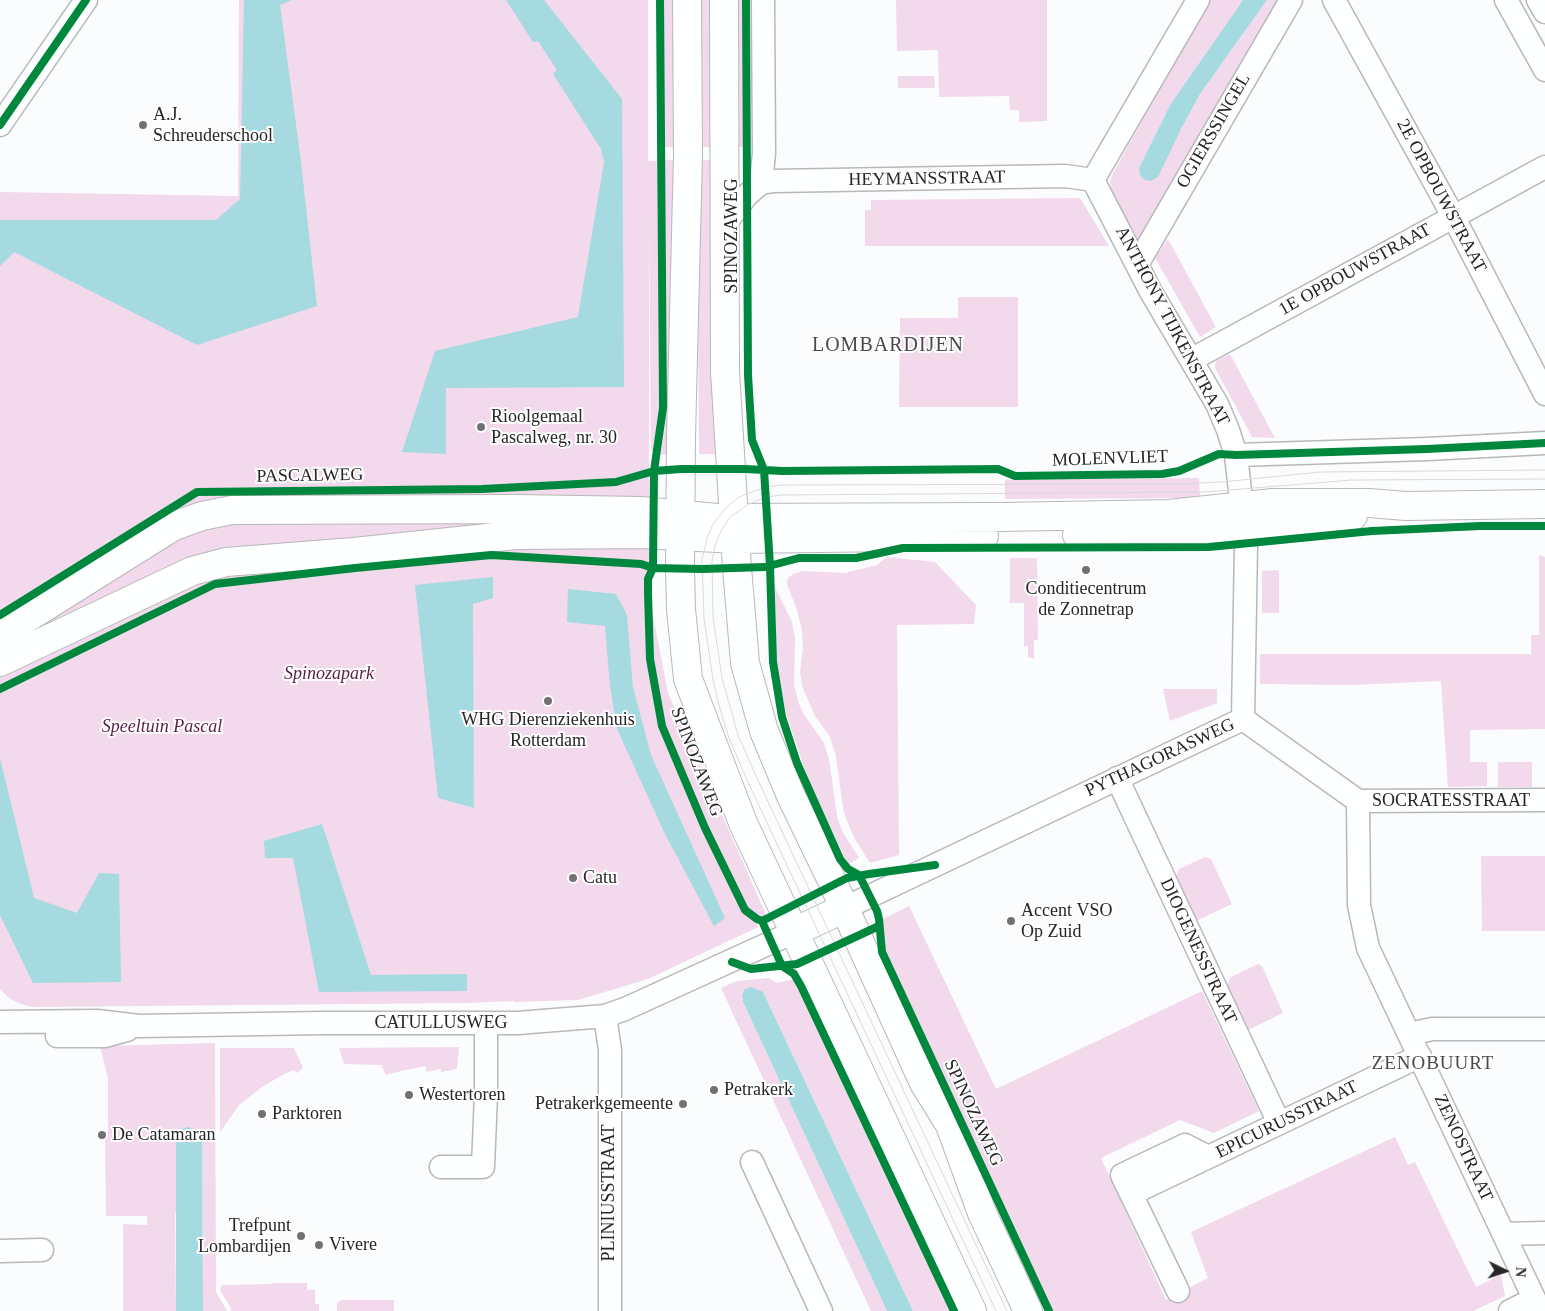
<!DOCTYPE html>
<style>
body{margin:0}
#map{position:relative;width:1545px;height:1311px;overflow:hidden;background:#fbfcfd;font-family:"Times New Roman",serif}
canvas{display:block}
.north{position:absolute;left:1480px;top:1246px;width:50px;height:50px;-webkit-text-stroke:4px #fff;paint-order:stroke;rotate:94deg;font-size:14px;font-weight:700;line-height:20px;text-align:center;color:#262628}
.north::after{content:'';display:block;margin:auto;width:18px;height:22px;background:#262628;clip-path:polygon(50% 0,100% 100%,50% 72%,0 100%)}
</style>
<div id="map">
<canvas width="1545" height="1311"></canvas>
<div class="north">N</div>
</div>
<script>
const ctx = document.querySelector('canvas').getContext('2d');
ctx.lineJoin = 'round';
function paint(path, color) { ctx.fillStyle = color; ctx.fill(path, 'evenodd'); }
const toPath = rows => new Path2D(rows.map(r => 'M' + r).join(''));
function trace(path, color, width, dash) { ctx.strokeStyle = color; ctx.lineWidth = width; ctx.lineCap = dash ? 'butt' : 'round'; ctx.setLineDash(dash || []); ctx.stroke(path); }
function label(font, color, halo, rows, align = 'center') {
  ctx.font = font + ' "Times New Roman",serif'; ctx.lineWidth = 4; ctx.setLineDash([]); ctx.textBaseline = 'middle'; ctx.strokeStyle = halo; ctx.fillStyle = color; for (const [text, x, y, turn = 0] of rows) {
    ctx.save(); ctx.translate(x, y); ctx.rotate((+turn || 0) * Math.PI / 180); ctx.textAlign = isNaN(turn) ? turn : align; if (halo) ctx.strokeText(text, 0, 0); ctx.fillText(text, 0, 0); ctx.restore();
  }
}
paint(toPath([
 [239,0,648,0,648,161,657,161,659,408,654,451,651,451,649,214,649,595,668,693,768,919,756,924,758,927,648,979,578,1000,514,1002,514,1001,466,1003,32,1007,21,1004,10,999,0,989,0,192,238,196],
 [664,0,677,0,678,147,664,147],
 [696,0,714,0,715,147,696,147],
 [733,0,743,0,744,147,734,147],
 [896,0,1047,0,1047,121,1019,122,1019,110,1010,110,1009,96,939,97,938,50,897,51],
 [1210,0,1243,0,1170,105,1139,168,1181,129,1200,94,1267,0,1284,0,1147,236,1138,239,1112,193,1110,182,1113,173],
 [898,76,934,76,935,88,898,88],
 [665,160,678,160,673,454,661,455,667,407],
 [697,160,715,160,723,454,699,454],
 [1080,198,1109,246,865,246,865,210,871,210,871,200],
 [1168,239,1216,327,1200,337,1155,258],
 [958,297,1018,297,1018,407,899,407,900,318,958,318],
 [1230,354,1275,438,1252,437,1215,368,1216,361],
 [1199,478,1200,498,1005,499,1005,480],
 [1539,555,1545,557,1545,729,1470,730,1470,762,1487,762,1487,786,1448,787,1441,681,1353,685,1260,684,1260,654,1531,654,1531,635,1539,635],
 [887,557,935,562,976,605,974,624,897,625,899,855,870,863,855,839,846,819,843,808,836,756,830,737,815,716,802,686,800,672,803,647,802,630,797,610,787,584,788,578,793,574,803,571,845,573,877,565],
 [1010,558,1037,558,1038,640,1034,640,1034,659,1028,657,1028,646,1024,646,1024,603,1010,603],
 [1279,570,1279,613,1262,613,1262,571],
 [775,587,792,622,795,639,794,685,799,704,803,713,824,743,829,759,837,816,842,831,859,858,849,864,843,854,808,779,787,716,776,667],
 [1163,689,1217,689,1217,703,1170,721],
 [1498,762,1532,762,1532,787,1498,787],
 [1481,856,1545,856,1545,931,1482,931],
 [1205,857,1211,859,1232,904,1196,921,1175,878,1179,869],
 [909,906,996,1089,1202,991,1259,1111,1214,1133,1180,1120,1101,1158,1166,1300,1208,1278,1191,1232,1395,1137,1408,1165,1415,1162,1476,1287,1501,1275,1505,1296,1473,1311,1052,1311,873,924],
 [1258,964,1262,966,1283,1013,1246,1031,1226,987,1231,977],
 [807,976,964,1311,913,1311,763,992,742,995,743,1002,887,1311,871,1311,721,988,737,981,768,978,777,983],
 [215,1043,216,1292,227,1311,203,1311,202,1136,175,1215,176,1311,123,1311,123,1224,147,1225,147,1216,106,1216,105,1136,108,1136,108,1078,100,1046],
 [459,1047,457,1069,441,1072,441,1069,426,1072,426,1066,405,1070,386,1075,381,1065,344,1064,339,1048],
 [220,1048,294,1048,303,1068,297,1073,294,1070,284,1074,262,1087,239,1105,220,1132],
 [272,1283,307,1283,307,1290,315,1290,315,1304,319,1304,319,1311,231,1311,231,1308,220,1290,222,1285,271,1284],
 [341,1300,394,1300,394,1311,337,1311,337,1303]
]), '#f2d9eb');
paint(toPath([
 [244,0,292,0,280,5,301,162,317,306,197,345,14,252,0,266,0,220,216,220,240,199],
 [506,0,544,0,622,99,624,387,446,388,446,454,402,452,435,351,578,317,604,162,601,149,553,74,557,70,538,41,533,42],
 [1243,0,1267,0,1200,94,1181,129,1158,177,1151,181,1145,180,1140,175,1139,168,1170,105],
 [493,577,493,598,473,604,474,808,438,798,415,585],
 [568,589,616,594,627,615,633,687,651,755,725,918,714,926,665,834,617,729,610,686,605,626,567,622],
 [0,758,34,898,77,913,99,873,119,874,121,982,33,983,0,915],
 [322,824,371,975,467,974,467,991,319,992,293,858,265,858,264,841],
 [751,987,763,992,913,1311,887,1311,743,1002,742,995,745,989],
 [188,1127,196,1130,202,1136,203,1311,176,1311,176,1133,181,1129]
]), '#a4dae0');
const street = toPath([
 [1334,0,1453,216,1545,394],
 [1506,0,1545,70],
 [1538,0,1545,12],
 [0,125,86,0],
 [1093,180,1198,0],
 [761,183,774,181,1065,176,1093,180],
 [725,224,747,195,761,183,764,153,763,0],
 [1138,263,1291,0],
 [1191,360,1545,167],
 [1236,455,1427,449,1545,443],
 [1243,719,1358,801,1359,905,1368,948,1540,1311],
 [1117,778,1279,1123],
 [1358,801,1545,800],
 [845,908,1243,719,1246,545,1236,455,1228,430,1217,404,1151,292,1093,180],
 [605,1016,610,1050,610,1311],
 [0,1022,97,1021,139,1026,323,1023,518,1023,605,1016,625,1009,794,932],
 [1410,1034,1432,1029,1545,1029],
 [57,1036,105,1036,127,1030],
 [752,1162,821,1311],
 [441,1167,483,1167,486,1094,486,1023],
 [1131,1194,1420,1056],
 [1504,1234,1545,1233],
 [0,1251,42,1250],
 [1178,1291,1122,1175,1185,1145,1208,1157],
 [1510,1311,1534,1299]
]);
const secondary = toPath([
 [687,0,688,154,681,437,680,569,681,609,688,679,743,823,972,1311],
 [724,0,725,371,737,568,745,663,764,731,791,796,834,885,924,1083,950,1125,982,1213,1028,1311],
 [1077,535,1209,534,1245,532,1353,516],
 [0,635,174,526,202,516,232,510,515,509,641,511,717,518,1000,517,1169,514,1273,503,1369,503,1406,506,1545,504],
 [0,662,192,571,226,562,354,552,516,535,641,534,736,539,984,536],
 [794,932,845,908]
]);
trace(street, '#b7b8b9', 25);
trace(secondary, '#b7b8b9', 30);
trace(street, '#feffff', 22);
trace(secondary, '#feffff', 28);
trace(toPath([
 [996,1311,747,780,729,738,720,709,713,680,704,618,702,560,707,538,713,524,725,509,739,497,765,487,782,485,1180,484,1222,482,1320,472,1545,470],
 [1007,1311,756,776,738,735,722,678,713,617,712,561,715,546,721,531,730,517,749,504,766,497,781,495,1205,492,1352,480,1545,479]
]), '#dadada', 1);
trace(toPath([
 [660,0,663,408,654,471,653,568,648,579,648,593,650,659,662,726,705,828,745,910,757,919,762,921,782,966,794,974,801,986,954,1311],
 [746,0,748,375,752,440,764,470,770,566,773,662,782,717,797,763,840,859,848,869,859,875,877,911,879,919,882,952,1049,1311],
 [0,125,86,0],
 [0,615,197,492,482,489,616,482,654,471,681,469,746,469,782,471,998,469,1015,476,1162,474,1179,471,1219,454,1236,455,1427,449,1545,443],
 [0,689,215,584,355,568,491,555,641,564,653,568,702,569,765,567,799,558,856,558,903,548,1209,547,1372,531,1480,526,1545,526],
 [762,921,847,878,869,874,935,865],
 [732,962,751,969,797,964,879,926]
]), '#00873e', 8);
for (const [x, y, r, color] of [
 [143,125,5,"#717173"],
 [481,427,5,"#717173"],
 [1086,570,5,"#717173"],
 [548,701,5,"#717173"],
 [573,878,5,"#717173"],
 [1011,921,5,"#717173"],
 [714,1090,5,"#717173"],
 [409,1095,5,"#717173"],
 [683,1104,5,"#717173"],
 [262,1114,5,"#717173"],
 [102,1135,5,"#717173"],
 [301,1236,5,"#717173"],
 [319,1245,5,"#717173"]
]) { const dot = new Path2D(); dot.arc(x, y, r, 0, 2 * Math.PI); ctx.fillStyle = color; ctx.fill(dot); trace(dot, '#fff', 2); }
label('18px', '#262628', '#fff', [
 ["A.J.",153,115],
 ["Schreuderschool",153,136],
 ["Rioolgemaal",491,417],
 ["Pascalweg, nr. 30",491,438],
 ["Conditiecentrum",1086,589,"center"],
 ["de Zonnetrap",1086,610,"center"],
 ["WHG Dierenziekenhuis",548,720,"center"],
 ["Rotterdam",548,741,"center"],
 ["Catu",583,878],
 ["Accent VSO",1021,911],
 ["Op Zuid",1021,932],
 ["Petrakerk",724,1090],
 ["Westertoren",419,1095],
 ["Petrakerkgemeente",673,1104,"right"],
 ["Parktoren",272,1114],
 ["De Catamaran",112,1135],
 ["Trefpunt",291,1226,"right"],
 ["Lombardijen",291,1247,"right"],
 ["Vivere",329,1245]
], 'left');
label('18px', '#262628', '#fff', [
 ["OGIERSSINGEL",1214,131,-60],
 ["HEYMANSSTRAAT",927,179,-1],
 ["2E OPBOUWSTRAAT",1441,196,62],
 ["SPINOZAWEG",732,236,-90],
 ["1E OPBOUWSTRAAT",1355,270,-29],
 ["ANTHONY TIJKENSTRAAT",1172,326,62],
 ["MOLENVLIET",1110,459,-2],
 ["PASCALWEG",310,476,-1],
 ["PYTHAGORASWEG",1160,758,-25],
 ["SPINOZAWEG",696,762,69],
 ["SOCRATESSTRAAT",1451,801],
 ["DIOGENESSTRAAT",1198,951,65],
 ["CATULLUSWEG",441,1023],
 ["SPINOZAWEG",973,1113,65],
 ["EPICURUSSTRAAT",1287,1120,-26],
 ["ZENOSTRAAT",1463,1148,65],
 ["PLINIUSSTRAAT",609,1193,-90]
]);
label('italic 18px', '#5a1d4d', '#fff', [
 ["Spinozapark",329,674],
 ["Speeltuin Pascal",162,727]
]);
ctx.letterSpacing = '1px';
label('19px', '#484a4d', '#fff', [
 ["ZENOBUURT",1433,1064]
]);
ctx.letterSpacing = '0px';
ctx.letterSpacing = '1px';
label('20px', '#484a4d', '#fff', [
 ["LOMBARDIJEN",888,346]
]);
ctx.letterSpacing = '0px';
</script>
